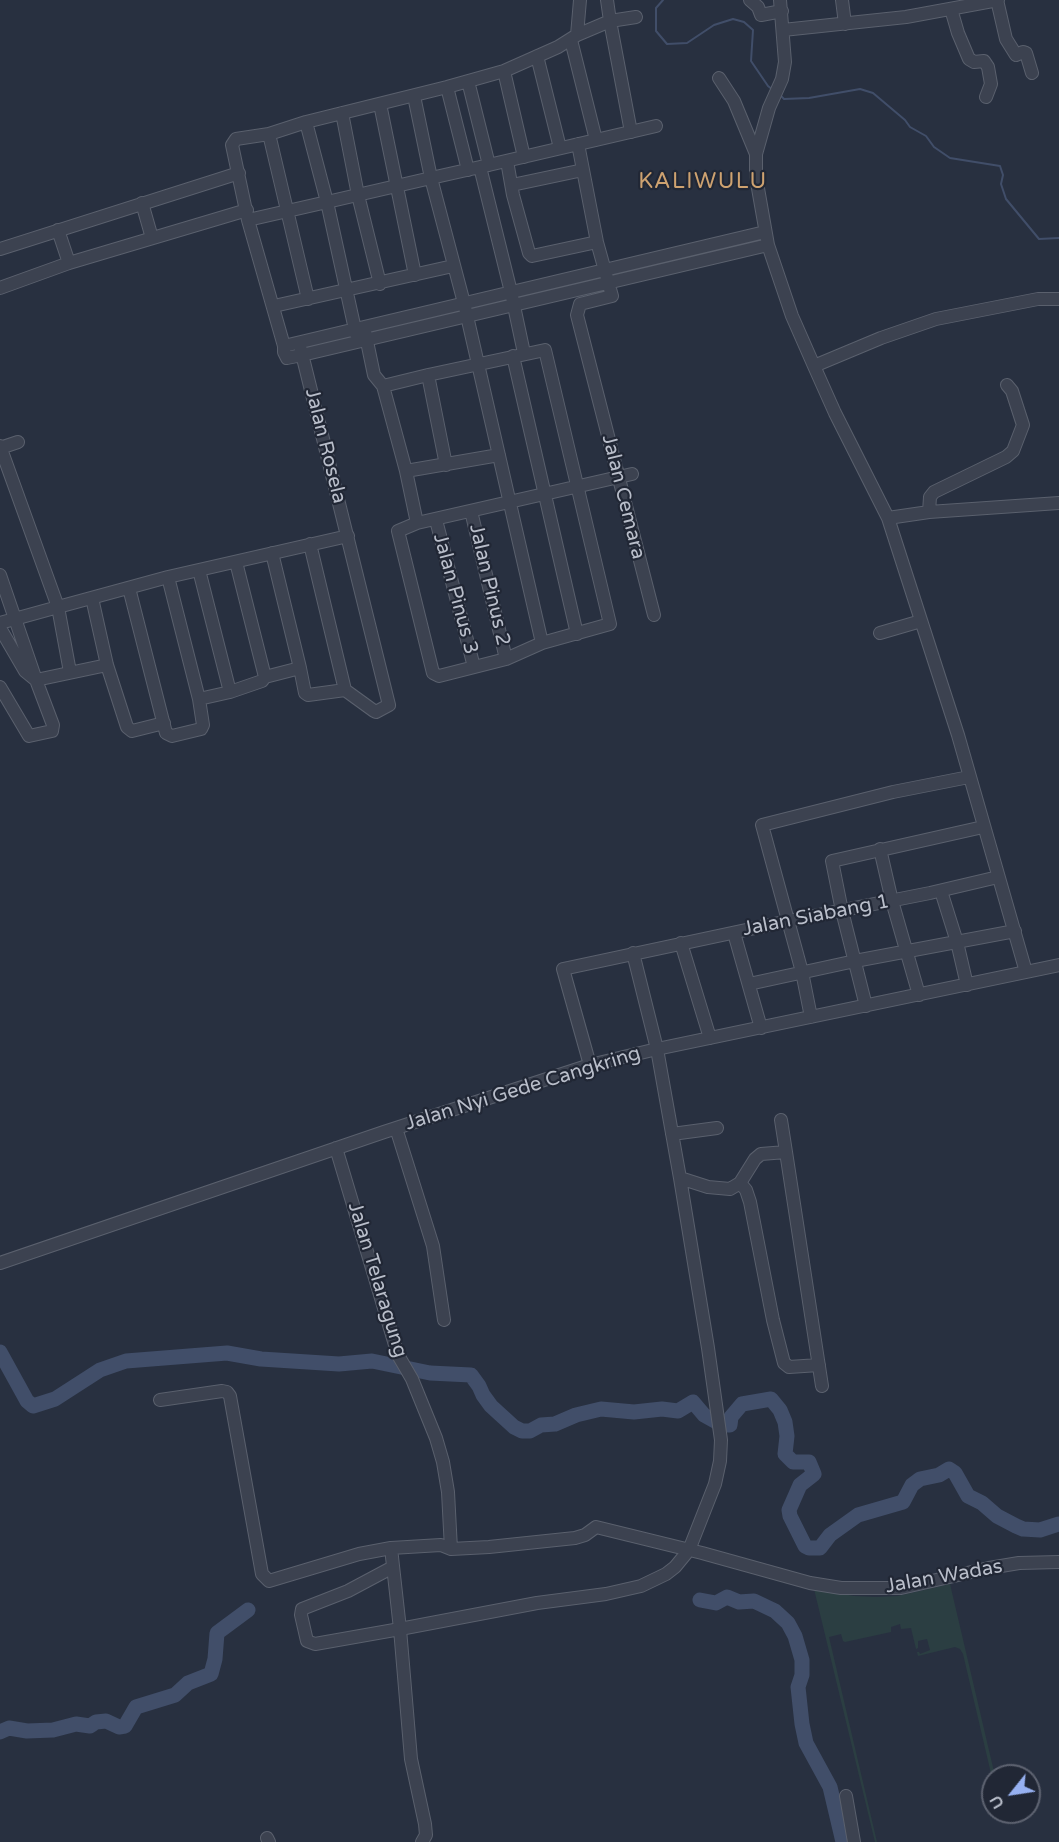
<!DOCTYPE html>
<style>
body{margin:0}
#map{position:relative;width:1059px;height:1842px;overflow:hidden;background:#283040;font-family:"Varela Round",sans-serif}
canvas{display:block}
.north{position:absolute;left:981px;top:1764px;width:60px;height:60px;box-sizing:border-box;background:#212735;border:2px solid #5e6371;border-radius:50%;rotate:240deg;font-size:16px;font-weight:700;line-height:24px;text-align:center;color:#b9beca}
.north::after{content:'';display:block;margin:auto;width:21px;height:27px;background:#97b1f1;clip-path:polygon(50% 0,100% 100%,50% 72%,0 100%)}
</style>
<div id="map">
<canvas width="1059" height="1842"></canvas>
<div class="north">U</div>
</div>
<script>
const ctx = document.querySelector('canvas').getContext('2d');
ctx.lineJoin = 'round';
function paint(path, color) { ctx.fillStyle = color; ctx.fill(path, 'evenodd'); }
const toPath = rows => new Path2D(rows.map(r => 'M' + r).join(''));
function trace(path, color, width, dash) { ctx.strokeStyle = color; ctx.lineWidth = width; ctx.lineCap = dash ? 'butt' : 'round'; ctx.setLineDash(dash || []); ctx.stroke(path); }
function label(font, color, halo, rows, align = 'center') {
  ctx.font = font + ' "Varela Round",sans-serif'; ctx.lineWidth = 4.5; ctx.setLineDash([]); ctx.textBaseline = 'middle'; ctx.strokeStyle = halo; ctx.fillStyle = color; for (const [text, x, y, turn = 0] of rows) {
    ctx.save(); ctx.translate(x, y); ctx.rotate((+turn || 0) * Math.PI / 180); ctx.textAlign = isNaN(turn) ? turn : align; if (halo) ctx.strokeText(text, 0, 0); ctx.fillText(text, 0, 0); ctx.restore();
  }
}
paint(toPath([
 [950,1584,995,1776,993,1776,993,1782,963,1654,960,1649,955,1647,918,1656,917,1652,919,1652,920,1654,930,1650,927,1639,918,1641,918,1648,916,1649,911,1628,901,1629,900,1624,891,1627,891,1632,845,1642,843,1641,841,1634,829,1637,877,1842,875,1842,814,1589,854,1596,876,1597,898,1596]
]), '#2b3e42');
trace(toPath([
 [663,0,656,8,656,31,667,44,687,43,714,25,733,19,744,22,753,30,751,61,768,86,773,90],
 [780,95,784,99,809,98,860,89,873,93,905,120,910,127,926,136,934,147,950,158,1000,166,1003,175,1001,184,1006,199,1039,239,1059,238]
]), '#414e69', 2);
trace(toPath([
 [0,1352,27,1401,33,1406,55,1399,100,1370,126,1361,227,1353,261,1359,339,1364,372,1361,430,1373,471,1375,479,1386,483,1395,491,1406,514,1427,522,1431,530,1431,541,1425,555,1424,576,1415,601,1409,634,1412,662,1409,678,1411,693,1402,704,1415,722,1425,730,1425,731,1417,742,1404,771,1399,780,1410,785,1422,787,1436,785,1454,793,1462,809,1462,814,1474,800,1485,789,1510,790,1516,805,1546,809,1548,820,1548,830,1535,858,1515,903,1502,912,1485,920,1479,939,1475,949,1469,955,1473,968,1496,982,1503,997,1516,1016,1526,1023,1529,1040,1530,1059,1524],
 [700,1600,716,1603,727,1597,739,1602,754,1601,775,1611,788,1623,795,1636,802,1660,802,1675,798,1687,802,1724,806,1743,830,1787,843,1842],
 [0,1732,9,1728,27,1731,53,1730,76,1724,90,1726,96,1722,106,1721,119,1727,125,1726,136,1707,175,1695,188,1683,211,1674,215,1659,217,1633,248,1610]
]), '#414e69', 15);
const minor = toPath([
 [607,0,610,21,631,132],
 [750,0,758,7,761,15,782,11],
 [780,0,785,62,782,79,769,108,756,154,756,177,768,245,792,316,814,366,835,413,888,518,958,735,1026,972],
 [842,0,845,24],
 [997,0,1006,39,1016,55,1023,52,1026,53,1032,73],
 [951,9,958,33,969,59,974,62,984,61,988,67,991,84,986,97],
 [783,30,906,17,998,0],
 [577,35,580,0],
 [571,40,596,140],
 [537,56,560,148],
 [504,71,524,157],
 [719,78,734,101,756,154],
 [468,81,489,165],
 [447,87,468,170],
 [380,104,415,275],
 [342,113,358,195,380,284],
 [306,122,327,202,431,178,414,96],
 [269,134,308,299],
 [578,144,597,242,612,296,580,304,577,315,654,615],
 [507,161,513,195,529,253,532,256,597,242],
 [480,167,431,178,464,303,542,643],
 [512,185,583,170],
 [142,203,152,238],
 [248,220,232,145,236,139,269,134,306,122,447,87,504,71,558,47,577,35,610,21,636,17],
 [58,230,69,263],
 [765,232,284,346,284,352,287,358,302,355,768,245],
 [0,249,239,173],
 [0,288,69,263,247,210],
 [274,306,453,266],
 [364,327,374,375,383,386,406,471,417,523,398,531,433,673,439,676,506,659,542,643,610,624,545,350,428,375,383,386],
 [284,346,248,220,327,202,356,334],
 [524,353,511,292,480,167,656,126],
 [513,356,577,634],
 [814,366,881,338,936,319,1038,299,1059,299],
 [428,375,446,465],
 [0,446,58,607,168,577],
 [0,448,18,442],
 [406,471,499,455],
 [471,511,506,659],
 [929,512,930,497,934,492,1006,457,1013,451,1023,425,1012,391,1007,385],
 [888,518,929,512,1059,503],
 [436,520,474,667],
 [417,523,632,474],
 [310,544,345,690],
 [272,553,300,668],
 [236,562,265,677],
 [199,570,230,692],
 [0,575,36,680,107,665],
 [129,588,166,733,172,736,201,729,203,725,199,699,168,577,348,536],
 [92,598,107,665,127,727,132,731,164,723],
 [0,623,58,607,70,672],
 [0,628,25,671,36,680,53,725,52,731,29,736,0,687],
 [880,633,921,621],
 [199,699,230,692,262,681,265,677,300,668,305,693,308,695,345,690,374,711,376,712,389,705,301,350],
 [880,849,892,901,919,995],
 [941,891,957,942,967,985],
 [734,933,761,1028],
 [681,943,710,1038],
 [749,984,855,961,1015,931],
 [866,1006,842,911,832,861,983,827],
 [811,1017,802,972,762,825,893,792,969,777],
 [590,1065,563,969,788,921,930,893,998,877],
 [781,1120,786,1152],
 [396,1128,433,1246,444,1320],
 [672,1134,717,1128],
 [336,1148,398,1355,412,1379,436,1438,443,1462,448,1492,451,1549],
 [680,1178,708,1187,730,1189,740,1183,755,1159,761,1154,786,1152,822,1386],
 [740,1183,746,1190,750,1202,773,1320,784,1363,789,1367,819,1365],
 [0,1263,384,1132,590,1065,657,1049,1059,965],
 [160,1400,222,1391,227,1392,230,1396,262,1574,269,1581,359,1554,391,1548,441,1545,451,1549,489,1547,575,1538,585,1535,596,1527,702,1553,810,1583,841,1588,901,1588,989,1568,1019,1563,1059,1562],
 [391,1548,400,1629,315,1644,307,1641,301,1615,302,1609,348,1591,393,1567],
 [846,1796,854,1842],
 [267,1838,269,1842],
 [422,1842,426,1835,425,1824,411,1759,400,1629,537,1603,606,1594,641,1586,666,1574,675,1567,689,1550,715,1484,720,1461,721,1440,708,1348,680,1178,657,1049,633,953]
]);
trace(minor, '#5a606d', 14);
trace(minor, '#3c4250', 12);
label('20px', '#b9beca', '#212735', [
 ["Jalan Rosela",325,446,76],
 ["Jalan Cemara",623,497,76],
 ["Jalan Pinus 2",489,585,77],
 ["Jalan Pinus 3",455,594,75],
 ["Jalan Siabang 1",816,916,-11],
 ["Jalan Nyi Gede Cangkring",523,1089,-17],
 ["Jalan Telaragung",377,1280,73],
 ["Jalan Wadas",944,1577,-10]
]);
ctx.letterSpacing = '1.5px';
label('22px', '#cea270', '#212735', [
 ["KALIWULU",703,182]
]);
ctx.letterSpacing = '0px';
</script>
